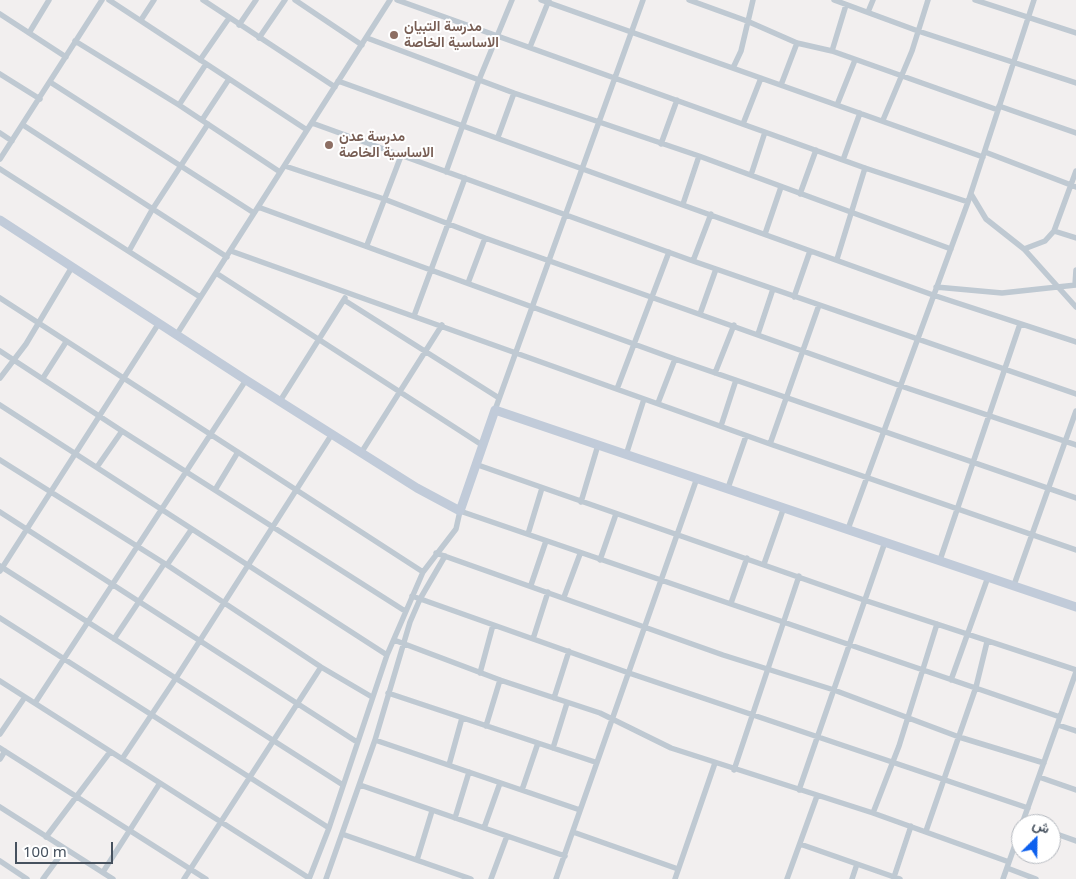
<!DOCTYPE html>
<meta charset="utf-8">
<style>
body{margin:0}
#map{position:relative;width:1076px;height:879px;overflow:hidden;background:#f2efef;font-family:"Noto Sans",Vazirmatn,sans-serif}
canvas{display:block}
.north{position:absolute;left:1011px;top:814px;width:50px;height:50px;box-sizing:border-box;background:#fff;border:1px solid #b5b9bf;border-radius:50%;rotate:23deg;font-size:14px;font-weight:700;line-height:20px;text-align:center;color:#46515e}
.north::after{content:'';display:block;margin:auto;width:18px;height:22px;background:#0d60ee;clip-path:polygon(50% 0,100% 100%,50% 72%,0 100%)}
.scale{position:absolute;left:15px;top:842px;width:98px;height:22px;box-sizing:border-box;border:2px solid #46515e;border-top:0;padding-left:6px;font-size:15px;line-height:18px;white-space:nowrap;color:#46515e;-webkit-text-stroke:4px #fff;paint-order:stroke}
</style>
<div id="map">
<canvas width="1076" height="879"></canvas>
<div class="north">ش</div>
<div class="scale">100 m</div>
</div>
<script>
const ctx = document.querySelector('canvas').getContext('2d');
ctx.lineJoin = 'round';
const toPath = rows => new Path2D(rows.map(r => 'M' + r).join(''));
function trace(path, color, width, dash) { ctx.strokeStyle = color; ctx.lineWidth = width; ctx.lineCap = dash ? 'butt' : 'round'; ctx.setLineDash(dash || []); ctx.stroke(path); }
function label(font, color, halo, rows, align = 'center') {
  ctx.font = font + ' "Noto Sans",Vazirmatn,sans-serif'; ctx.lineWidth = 4; ctx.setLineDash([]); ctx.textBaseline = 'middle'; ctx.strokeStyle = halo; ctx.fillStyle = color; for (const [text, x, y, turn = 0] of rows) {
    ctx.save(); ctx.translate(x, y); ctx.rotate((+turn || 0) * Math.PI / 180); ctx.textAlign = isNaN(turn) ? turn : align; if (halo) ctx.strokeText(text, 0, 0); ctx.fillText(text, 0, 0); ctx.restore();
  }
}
trace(toPath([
 [109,0,307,130],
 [203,0,335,87],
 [295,0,362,45],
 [397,0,865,168,968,202],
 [541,0,983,157],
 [689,0,747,21,797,43,832,51,998,110],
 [834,0,918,31,1076,83],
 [975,0,1076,33],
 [868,12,873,0],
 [0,14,66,57],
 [141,20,154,0],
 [239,25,256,0],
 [29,33,49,0],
 [259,38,285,0],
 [367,38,514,93,699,156,951,249],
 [75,41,179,105,280,172],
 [530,47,549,0],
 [832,51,846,5],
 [200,60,229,18],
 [733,68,741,51,753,0],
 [0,74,40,99],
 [338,81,933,295,1076,342],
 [50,82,254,213],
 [781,85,797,43],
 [179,105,206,64],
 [837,105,855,60],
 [999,106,1076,133],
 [202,120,229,79],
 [883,120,912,51,928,0],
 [312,123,693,261,1076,394],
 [743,124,761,78],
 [23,125,227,257],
 [0,133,12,141],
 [498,137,514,93],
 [661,144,677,100],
 [985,152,1076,187],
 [0,159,102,0],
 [843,160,860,113],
 [285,166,384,199,485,238,901,386,1076,445],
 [0,169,200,297],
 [446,172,479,80,512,0],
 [751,175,765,132],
 [800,194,816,150],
 [971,194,986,219,1024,249,1076,307],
 [683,204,699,156],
 [258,207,675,359,1076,498],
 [1054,231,1076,238],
 [765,234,781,187],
 [367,245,401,156],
 [1024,249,1045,241,1054,231,1076,171],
 [129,251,152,210,208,124],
 [231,251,770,444,1076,550],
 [837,259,865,168],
 [693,261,711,214],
 [216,273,482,445],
 [468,283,485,238],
 [1075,285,1076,270],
 [936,287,1002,293,1076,285],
 [794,297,810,251],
 [0,298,423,572],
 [344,300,499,398],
 [700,314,716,269],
 [414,316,465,178],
 [177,334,390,0],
 [758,334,773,289],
 [0,351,122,431,405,611],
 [715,373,734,325],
 [0,378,26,344,72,267],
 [43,378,66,342],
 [617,389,669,252],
 [280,401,345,298],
 [658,403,675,359],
 [0,405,387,655],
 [495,410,643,0],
 [721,426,736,380],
 [770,444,819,305],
 [361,453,442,325],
 [626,455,644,399],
 [0,460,167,565,321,667,372,697],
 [475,464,864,600,1076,670],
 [97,467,122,431],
 [728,488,746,436],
 [215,490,238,452],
 [581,502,598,445],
 [0,512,357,742],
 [848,529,968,202,1034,0],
 [528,534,542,488],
 [436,553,723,655,834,690,959,737,1044,763],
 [600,560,616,514],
 [940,560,1020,324],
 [764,564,784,507],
 [167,565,191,530],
 [0,566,343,785],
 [0,571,159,323],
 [531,585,546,541],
 [1014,585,1076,411],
 [412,596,629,673,1028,808],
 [564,597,580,554],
 [731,603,747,558],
 [0,618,329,828],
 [114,639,164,564],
 [533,639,548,592],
 [394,640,500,680,600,713,671,748,873,813,1009,862],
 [480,673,493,625],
 [951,680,988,577],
 [0,681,309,878],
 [388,693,595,762],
 [554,698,569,651],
 [35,703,246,380],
 [1058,725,1076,731],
 [486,726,500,680],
 [0,734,25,697],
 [375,740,580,810],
 [0,748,206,879],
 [553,748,567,703],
 [0,759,5,751],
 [122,759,176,678,332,434],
 [449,765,462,718],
 [734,770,799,576],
 [1039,777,1076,790],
 [360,785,565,856],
 [522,790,538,743],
 [799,790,885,542],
 [0,807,113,879],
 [873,813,899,746,937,624],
 [455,818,469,772],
 [1022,824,1076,672],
 [484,828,500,783],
 [926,831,976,687,987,642],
 [573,832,678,869],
 [1051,832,1076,841],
 [342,834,471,879],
 [46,837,110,752],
 [800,844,900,879],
 [417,860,432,811],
 [0,861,27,879],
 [1007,868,1036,879],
 [103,872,160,783],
 [894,877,911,826],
 [43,879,65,849],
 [184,879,321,667],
 [309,879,329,828,387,655,423,572,456,529,460,511,1060,717],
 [326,879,375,740,410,622,420,599,445,556],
 [491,879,507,836],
 [556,879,697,478],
 [675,879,715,763],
 [787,879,817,796],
 [852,879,857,864],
 [1003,879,1021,828]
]), '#bfc9d2', 5.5);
trace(toPath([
 [0,220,246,380,417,488,460,511,495,410,1076,607]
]), '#c1cbd9', 9);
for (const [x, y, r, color] of [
 [394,35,5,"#8d6e63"],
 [329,145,5,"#8d6e63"]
]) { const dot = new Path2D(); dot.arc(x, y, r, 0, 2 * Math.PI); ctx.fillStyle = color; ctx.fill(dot); trace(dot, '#fff', 2); }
label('bold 14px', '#785e54', '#fff', [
 ["مدرسة التبيان",404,27],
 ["الاساسية الخاصة",404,43],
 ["مدرسة عدن",339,137],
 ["الاساسية الخاصة",339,153]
], 'left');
</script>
